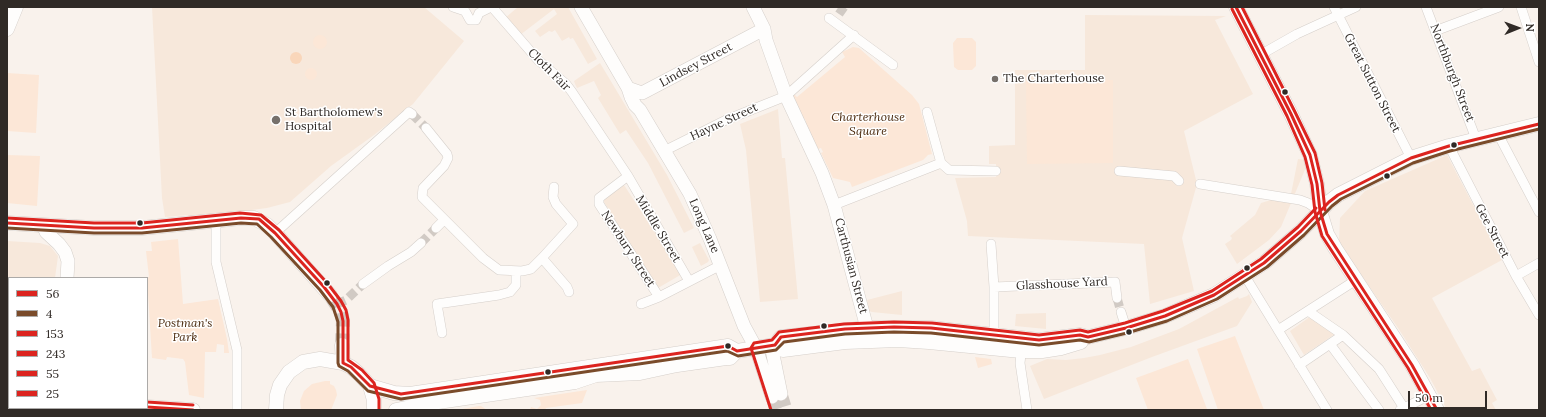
<!DOCTYPE html>
<style>
body{margin:0}
#map{position:relative;width:1546px;height:417px;overflow:hidden;background:#f9f2ec;font-family:Lora,serif}
canvas{display:block}
.frame{position:absolute;inset:0;border:8px solid #302a26;pointer-events:none}
.legend{position:absolute;left:8px;top:277px;width:140px;height:132px;box-sizing:border-box;background:#fff;border:1px solid #acaaa8;margin:0;padding:5px 7px;list-style:none;font-size:12px;color:#302a26}
.legend li{display:flex;align-items:center;gap:8px;height:20px}
.legend b{width:20px;border:1px solid #acaaa8}
.north{position:absolute;left:1498px;top:8px;width:40px;height:40px;-webkit-text-stroke:3px #fff;paint-order:stroke;rotate:89deg;font-size:11px;font-weight:700;line-height:16px;text-align:center;color:#302a26}
.north::after{content:'';display:block;margin:auto;width:14px;height:18px;background:#302a26;clip-path:polygon(50% 0,100% 100%,50% 72%,0 100%)}
.scale{position:absolute;left:1408px;top:391px;width:79px;height:18px;box-sizing:border-box;border:2px solid #302a26;border-top:0;padding-left:5px;font-size:12px;line-height:14px;white-space:nowrap;color:#302a26;-webkit-text-stroke:3px #fff;paint-order:stroke}
</style>
<div id="map">
<canvas width="1546" height="417"></canvas>
<div class="frame"></div>
<ul class="legend">
<li><b style="height:5px;background:#dc241f"></b>56</li>
<li><b style="height:5px;background:#7a4b2a"></b>4</li>
<li><b style="height:5px;background:#dc241f"></b>153</li>
<li><b style="height:5px;background:#dc241f"></b>243</li>
<li><b style="height:5px;background:#dc241f"></b>55</li>
<li><b style="height:5px;background:#dc241f"></b>25</li>
</ul>
<div class="north">N</div>
<div class="scale">50 m</div>
</div>
<script>
const ctx = document.querySelector('canvas').getContext('2d');
ctx.lineJoin = 'round';
function paint(path, color) { ctx.fillStyle = color; ctx.fill(path, 'evenodd'); }
const toPath = rows => new Path2D(rows.map(r => 'M' + r).join(''));
function trace(path, color, width, dash) { ctx.strokeStyle = color; ctx.lineWidth = width; ctx.lineCap = dash ? 'butt' : 'round'; ctx.setLineDash(dash || []); ctx.stroke(path); }
function label(font, color, halo, rows, align = 'center') {
  ctx.font = font + ' Lora,serif'; ctx.lineWidth = 3; ctx.setLineDash([]); ctx.textBaseline = 'middle'; ctx.strokeStyle = halo; ctx.fillStyle = color; for (const [text, x, y, turn = 0] of rows) {
    ctx.save(); ctx.translate(x, y); ctx.rotate((+turn || 0) * Math.PI / 180); ctx.textAlign = isNaN(turn) ? turn : align; if (halo) ctx.strokeText(text, 0, 0); ctx.fillText(text, 0, 0); ctx.restore();
  }
}
paint(toPath([
 [152,7,424,7,464,41,413,104,374,135,331,166,290,202,267,208,189,218,188,215,165,217,162,198],
 [518,7,568,7,597,59,588,64,573,38,570,39,569,37,562,41,555,30,552,32,549,31,540,37,535,31,557,14,554,9,520,35,505,18],
 [1085,15,1226,16,1215,20,1253,94,1184,131,1197,184,1182,238,1194,291,1150,304,1144,244,968,236,967,221,955,178,996,177,996,164,989,164,989,146,1015,145,1015,70,1085,70],
 [600,63,667,175,694,228,684,233,648,163,626,130,620,134,598,98,601,95,594,81,577,88,575,84,574,81],
 [778,109,782,158,785,158,798,299,760,302,746,150,740,124],
 [1447,155,1502,260,1432,298,1472,371,1480,368,1497,400,1492,403,1496,410,1447,410,1430,378,1398,328,1339,243,1340,218,1365,191],
 [1298,159,1309,160,1281,227,1269,240,1237,264,1225,244,1231,240,1232,238,1230,236,1255,215,1261,203,1291,194],
 [624,185,682,274,658,288,604,202,603,200],
 [7,241,40,243,50,246,58,256,55,278,9,278,9,368,7,368],
 [700,243,709,260,708,262,701,266,692,247],
 [902,291,902,315,872,312,869,311,867,300],
 [1249,294,1252,302,1237,326,1152,357,1044,399,1030,366,1047,359,1066,360,1084,358,1100,355,1131,347,1179,329,1238,297,1239,299,1247,296],
 [1046,313,1046,329,1015,326,1016,314],
 [1311,316,1335,334,1304,355,1290,331]
]), '#f7e8db');
paint(toPath([
 '313 42a7 7 0 1 1 14 0a7 7 0 1 1-14 0Z',
 [957,38,972,38,976,42,976,66,972,70,958,70,954,67,953,43],
 [853,47,859,48,912,95,919,104,932,154,928,155,923,160,852,187,850,182,833,178,821,153,823,152,821,148,818,149,804,124,806,122,805,119,802,118,792,96,794,94,797,97,845,57,842,52],
 '305 74a6 6 0 1 1 12 0a6 6 0 1 1-12 0Z',
 [7,73,39,75,36,133,7,131],
 [1113,80,1113,163,1027,164,1026,81],
 [7,155,40,156,37,206,7,203],
 [178,239,183,304,218,299,227,339,229,353,224,353,224,345,217,344,216,352,205,352,204,398,189,395,185,362,183,359,167,357,166,360,152,358,147,277,149,277,146,251,152,251,151,242],
 [1235,336,1264,410,1218,410,1197,349],
 [975,357,991,359,992,364,978,368],
 [1188,359,1207,409,1148,410,1136,378],
 [325,381,330,381,330,384,334,386,336,390,337,395,331,410,301,410,300,401,304,391,312,384],
 [587,390,582,403,546,408,545,410,530,410,531,407,537,409,541,405,540,400,534,398],
 [481,406,487,410,457,410,479,406]
]), '#fce7d7');
paint(toPath([
 '290 58a6 6 0 1 1 12 0a6 6 0 1 1-12 0Z'
]), '#f9d6ba');
trace(toPath([
 [839,14,844,7],
 [412,114,426,128],
 [421,243,436,228],
 [1117,298,1121,312],
 [337,304,346,300,363,284]
]), '#d1cac4', 9, [9, 4.5]);
trace(toPath([
 [781,394,786,410],
 [772,397,776,410]
]), '#d1cac4', 13, [13, 6]);
trace(toPath([
 [330,295,341,312,343,321,342,345]
]), '#d1cac4', 14, [14, 7]);
const street = toPath([
 [453,7,465,11,470,20,476,20,479,13,491,7],
 [492,7,538,60,566,84,572,92,628,176,689,281],
 [1334,7,1411,158],
 [1426,7,1476,139],
 [1521,7,1539,62],
 [829,18,893,65],
 [1435,31,1499,7],
 [1260,55,1297,34,1356,7],
 [927,112,941,163],
 [426,128,447,154,448,158,444,166,423,188,422,197,483,258,499,270,522,271,531,269,542,258,573,224,556,204,553,197,554,187],
 [1498,134,1539,212],
 [1449,146,1516,276,1539,315],
 [664,151,726,120,786,96,854,35],
 [941,163,949,170,996,171],
 [1119,171,1174,176,1179,181],
 [628,176,599,198,599,204,659,297],
 [1200,184,1300,200,1308,203,1320,211],
 [834,205,941,163],
 [216,220,216,262,237,350,237,410],
 [436,228,444,220],
 [275,233,407,114,409,112,412,114],
 [991,244,994,287,994,334],
 [542,258,567,287,569,292],
 [1245,276,1327,410],
 [1516,276,1539,263],
 [363,284,388,266,411,252,421,243],
 [994,287,1115,282,1117,298],
 [641,304,659,297,721,265],
 [1308,311,1343,335,1379,369,1404,408],
 [1121,312,1126,328],
 [1278,330,1356,280],
 [442,333,437,304,499,295,510,292,516,285,516,271],
 [1330,344,1379,410],
 [1022,346,1020,363,1027,410],
 [1299,365,1343,335],
 [1400,410,1430,395]
]);
const secondary = toPath([
 [581,7,628,88,631,97,635,105,640,110,690,194,710,239,744,326,756,348,772,397],
 [753,7,764,29,766,40,786,96,822,173,834,205,867,328],
 [628,88,642,93,764,29],
 [43,225,46,232,59,244,65,252,68,261,67,278],
 [771,345,781,394],
 [101,410,101,408]
]);
const primary = toPath([
 [1236,7,1291,114,1310,155,1317,184,1320,211,1327,234,1335,248,1412,365,1437,410],
 [7,29,16,7],
 [7,223,94,228,142,228,241,218,254,218,267,225,275,233,330,295],
 [342,345,343,363],
 [775,345,783,350,845,342,898,340,929,342,1021,351,1042,351,1061,348,1081,342],
 [370,386,394,393,410,394,728,346,737,351,775,345,781,337,867,328,931,328,1039,340,1080,335,1088,337,1126,328,1165,316,1214,295,1264,263,1301,231,1329,202,1338,195,1411,158,1449,146,1539,124],
 [7,387,9,387],
 [147,407,193,410],
 [276,410,277,395,280,385,289,372,303,362,320,359,343,363,351,367,359,374,370,386,374,400,374,408],
 [396,410,431,403,575,382,596,375,640,373,677,365,726,358,730,358,737,351]
]);
trace(street, '#d5cfca', 10);
trace(secondary, '#d5cfca', 14);
trace(primary, '#d5cfca', 15);
trace(street, '#fefdfc', 9);
trace(secondary, '#fefdfc', 13);
trace(primary, '#fefdfc', 14);
trace(toPath([
 [7,223,94,228,142,228,241,218,259,219,275,233,324,287,337,304,341,312,343,321,343,363,351,367,370,386,401,394,728,346,737,351,775,345,781,337,845,329,894,327,931,328,1039,340,1080,335,1088,337,1126,328,1165,316,1214,295,1264,263,1301,231,1329,202,1338,195,1411,158,1449,146,1539,124],
 [147,407,193,410]
]), '#dc241f', 3);
trace(toPath([
 [7,228,94,233,142,233,241,223,257,224,271,237,320,290,333,307,338,322,338,363,339,366,348,371,368,391,401,399,727,351,738,356,776,350,784,342,845,334,894,332,931,333,1039,345,1080,340,1089,342,1127,333,1167,321,1217,299,1267,267,1304,235,1332,206,1341,199,1413,163,1450,151,1539,129]
]), '#7a4b2a', 3);
trace(toPath([
 [1242,7,1295,112,1315,153,1322,183,1325,210],
 [771,410,751,348,754,343,772,340,779,332,844,324,894,322,932,323,1039,335,1080,330,1088,332,1125,323,1163,311,1212,291,1261,259,1298,227,1316,208]
]), '#dc241f', 3);
trace(toPath([
 [1236,7,1291,114,1310,155,1317,184,1320,211,1327,234,1412,365,1437,410]
]), '#dc241f', 3);
trace(toPath([
 [1232,9,1287,116,1305,157,1312,185,1315,212,1322,236,1408,368,1431,410]
]), '#dc241f', 3);
trace(toPath([
 [7,218,94,223,142,223,240,213,261,215,279,230,328,284,341,301,346,310,348,320,348,360,362,370,374,383,379,399,379,410],
 [147,402,193,405]
]), '#dc241f', 3);
for (const [x, y, r, color] of [
 [995,79,4,"#76706b"],
 [1285,92,3.5,"#302a26"],
 [276,120,5,"#76706b"],
 [1454,145,3.5,"#302a26"],
 [1387,176,3.5,"#302a26"],
 [140,223,3.5,"#302a26"],
 [1247,268,3.5,"#302a26"],
 [327,283,3.5,"#302a26"],
 [824,326,3.5,"#302a26"],
 [1129,332,3.5,"#302a26"],
 [728,346,3.5,"#302a26"],
 [548,372,3.5,"#302a26"]
]) { const dot = new Path2D(); dot.arc(x, y, r, 0, 2 * Math.PI); ctx.fillStyle = color; ctx.fill(dot); trace(dot, '#fff', 1.5); }
label('12px', '#302a26', '#fff', [
 ["Lindsey Street",696,65,-28],
 ["Cloth Fair",549,70,45],
 ["Northburgh Street",1452,73,69],
 ["Great Sutton Street",1372,83,63],
 ["Hayne Street",724,122,-25],
 ["Long Lane",704,226,66],
 ["Middle Street",658,229,59],
 ["Gee Street",1492,231,62],
 ["Newbury Street",628,249,57],
 ["Carthusian Street",851,266,75],
 ["Glasshouse Yard",1062,284,-3]
]);
label('12px', '#302a26', '#fff', [
 ["The Charterhouse",1003,79],
 ["St Bartholomew's",285,113],
 ["Hospital",285,127]
], 'left');
label('italic 12px', '#4b2b0f', '#fff', [
 ["Charterhouse",868,118],
 ["Square",868,132],
 ["Postman's",185,324],
 ["Park",185,338]
]);
</script>
